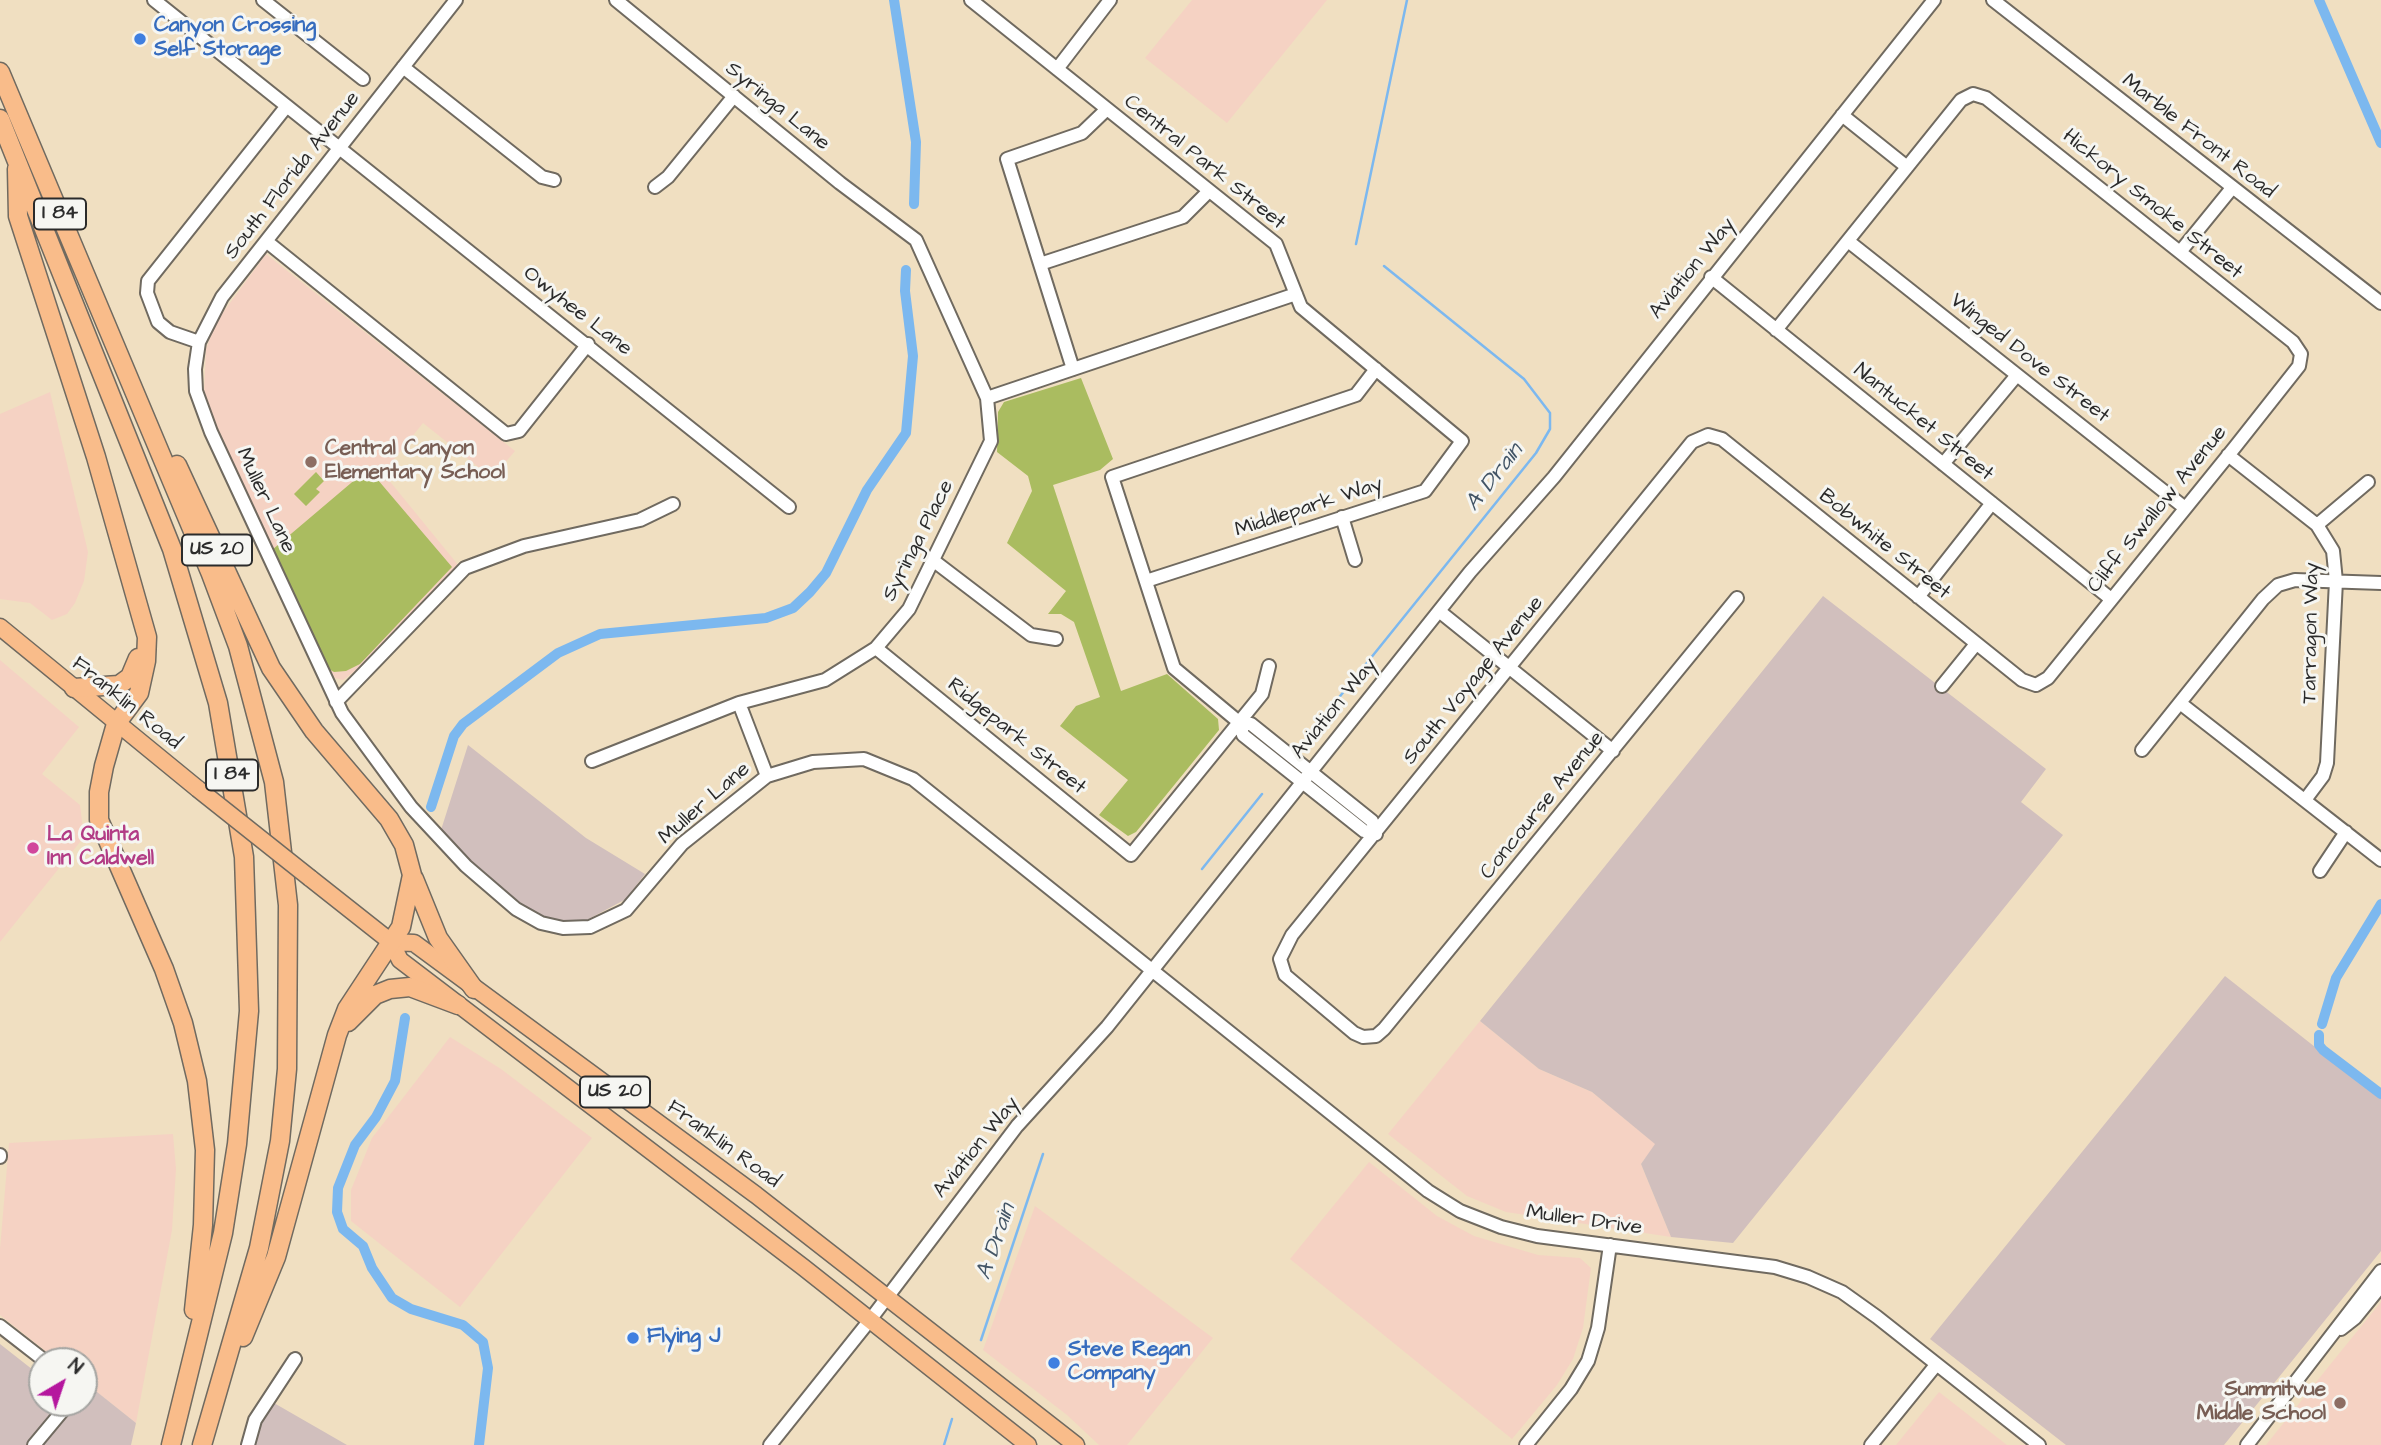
<!DOCTYPE html>
<style>
body{margin:0}
#map{position:relative;width:2381px;height:1445px;overflow:hidden;background:#f0dfc1;font-family:"Architects Daughter",sans-serif}
canvas{display:block}
.north{position:absolute;left:28px;top:1347px;width:70px;height:70px;box-sizing:border-box;background:#f6f6f2;border:2px solid #a5a5a2;border-radius:50%;rotate:39deg;font-size:19px;font-weight:700;line-height:28px;text-align:center;color:#2b2b2b}
.north::after{content:'';display:block;margin:auto;width:24px;height:32px;background:#b5179e;clip-path:polygon(50% 0,100% 100%,50% 72%,0 100%)}
</style>
<div id="map">
<canvas width="2381" height="1445"></canvas>
<div class="north">N</div>
</div>
<script>
const ctx = document.querySelector('canvas').getContext('2d');
ctx.lineJoin = 'round';
function paint(path, color) { ctx.fillStyle = color; ctx.fill(path, 'evenodd'); }
const toPath = rows => new Path2D(rows.map(r => 'M' + r).join(''));
function trace(path, color, width, dash) { ctx.strokeStyle = color; ctx.lineWidth = width; ctx.lineCap = dash ? 'butt' : 'round'; ctx.setLineDash(dash || []); ctx.stroke(path); }
function label(font, color, halo, rows, align = 'center') {
  ctx.font = font + ' "Architects Daughter",sans-serif'; ctx.lineWidth = 6; ctx.setLineDash([]); ctx.textBaseline = 'middle'; ctx.strokeStyle = halo; ctx.fillStyle = color; for (const [text, x, y, turn = 0] of rows) {
    ctx.save(); ctx.translate(x, y); ctx.rotate((+turn || 0) * Math.PI / 180); ctx.textAlign = isNaN(turn) ? turn : align; if (halo) ctx.strokeText(text, 0, 0); ctx.fillText(text, 0, 0); ctx.restore();
  }
}
paint(toPath([
 [1192,0,1327,0,1227,123,1145,58],
 [266,254,515,451,492,478,423,423,383,473,459,566,359,668,343,680,331,677,216,428,204,394,206,349,216,322],
 [50,392,88,552,84,581,75,603,67,614,52,620,30,603,0,599,0,414],
 [0,660,79,727,42,774,80,805,84,837,0,942],
 [1480,1021,1539,1069,1592,1092,1656,1144,1641,1164,1671,1237,1506,1212,1467,1196,1388,1134],
 [450,1037,501,1069,592,1138,460,1307,351,1221,351,1190,372,1138],
 [173,1134,176,1169,172,1230,136,1423,84,1382,84,1361,58,1361,0,1315,0,1249,9,1143],
 [1369,1162,1437,1216,1474,1236,1538,1255,1580,1258,1591,1268,1583,1328,1573,1359,1557,1385,1512,1439,1290,1259],
 [1035,1206,1213,1338,1127,1445,1099,1445,1067,1415,983,1350],
 [2381,1302,2381,1445,2266,1445,2333,1361],
 [1939,1392,2007,1445,1896,1445]
]), '#f5d2c3');
paint(toPath([
 [1823,596,2046,769,2021,802,2063,835,1733,1243,1671,1237,1641,1164,1655,1144,1592,1092,1539,1069,1480,1021],
 [468,745,586,838,645,874,626,899,587,920,560,921,546,918,514,899,467,858,441,830],
 [2225,976,2381,1099,2381,1251,2224,1445,2066,1445,1930,1339],
 [0,1344,42,1377,42,1403,78,1405,84,1403,92,1388,136,1423,131,1445,0,1445],
 [267,1399,347,1445,252,1445]
]), '#d1bfbd');
paint(toPath([
 [1081,378,1113,459,1100,470,1053,485,1121,691,1167,674,1218,719,1219,730,1136,832,1128,836,1099,815,1128,780,1060,726,1076,706,1100,697,1074,622,1061,614,1048,614,1066,591,1007,543,1032,491,1028,476,997,452,998,412,1004,402],
 [316,472,324,481,316,489,320,492,306,506,294,494],
 [364,472,372,473,452,567,360,664,346,671,334,672,327,668,272,550]
]), '#aabc60');
trace(toPath([
 [1356,244,1407,0],
 [1312,731,1536,453,1550,429,1550,413,1524,379,1384,266],
 [1202,869,1262,794],
 [981,1340,1043,1154],
 [944,1445,952,1419]
]), '#7cb8ef', 2.5);
trace(toPath([
 [894,0,916,142,914,204],
 [2319,0,2381,143],
 [431,807,454,736,463,724,558,653,600,634,766,618,793,608,810,592,826,573,867,490,906,433,913,356,905,291,906,270],
 [405,1018,395,1081,376,1117,355,1145,338,1188,337,1212,343,1229,363,1246,372,1268,392,1298,411,1309,463,1325,483,1342,488,1368,479,1445],
 [2322,1024,2336,978,2381,904],
 [2319,1035,2319,1045,2323,1050,2381,1094]
]), '#7cb8ef', 10);
const minor = toPath([
 [154,0,789,507],
 [263,0,363,79],
 [456,0,222,297,199,342,195,369,196,391,211,432,342,713,411,807,466,866,516,909,541,923,563,928,590,927,626,910,682,844,767,776,813,762,864,759,913,779,1428,1191,1460,1211,1501,1227,1537,1236,1775,1267,1808,1277,1842,1292,1877,1317,2039,1445],
 [971,0,1276,244,1301,307,1462,441,1425,491,1146,581],
 [1993,0,2381,303],
 [403,67,542,177,554,180],
 [1057,69,1110,0],
 [1842,115,1907,167],
 [655,187,668,177,734,96],
 [266,241,506,434,519,431,588,344],
 [1848,241,2185,508],
 [2180,252,2232,188],
 [1040,264,1183,217,1209,191],
 [1711,277,2111,599],
 [199,342,170,332,158,322,147,293,148,281,286,107],
 [1073,369,1007,159,1082,133,1107,109],
 [1376,369,1356,395,1112,477,1174,668,1240,723,1251,724,1372,821,1376,834],
 [987,398,1296,294],
 [2228,455,2317,525,2333,551,2336,581,2327,763,2323,776,2305,800],
 [1943,464,2017,375],
 [1342,517,1355,560],
 [2317,525,2368,482],
 [934,561,1031,635,1056,639],
 [1918,597,1992,503],
 [1737,598,1384,1029,1376,1036,1363,1037,1354,1033,1285,975,1280,959,1292,935,1692,442,1708,435,1722,439,2022,680,2036,685,2048,678,2235,447,2299,366,2301,354,2293,342,1986,98,1973,94,1961,100,1776,330],
 [1439,611,1613,751],
 [876,648,1131,855,1262,694,1269,666],
 [1942,686,1976,644],
 [336,702,465,568,524,546,640,520,673,504],
 [739,703,767,776],
 [2180,703,2381,860],
 [1240,723,1243,735,1364,831,1376,834],
 [2142,750,2263,599,2278,585,2295,580,2381,583],
 [592,761,739,703,825,680,876,648,909,609,991,441,987,398,916,240,840,183,616,0],
 [2320,871,2346,832],
 [0,1155,0,1157],
 [0,1326,45,1361],
 [2341,1329,2355,1318,2381,1286],
 [34,1445,69,1403],
 [248,1445,255,1420,295,1359],
 [770,1445,870,1320,1017,1126,1107,1027,1470,572,1554,477,1934,0],
 [1526,1445,1571,1389,1588,1361,1598,1328,1610,1245],
 [1871,1445,1936,1365],
 [2247,1445,2381,1271]
]);
const major = toPath([
 [0,627,198,789],
 [310,878,391,942,400,960,803,1267,1028,1445],
 [391,942,414,943,756,1195,1076,1445]
]);
const highway = toPath([
 [0,72,211,574,238,646,274,782,288,905,287,1069,280,1141,259,1248,202,1445],
 [0,119,172,549,218,703,244,857,249,1011,237,1144,223,1233,171,1445],
 [17,169,18,216,96,457,147,637,146,661,139,693,116,724,104,766,99,792,99,820,164,969,183,1023,197,1081,205,1150,203,1225,194,1310],
 [177,465,271,668,314,731,389,819,404,845,412,875,401,927,347,1009,337,1035,276,1257,243,1337],
 [74,688,119,685,130,677,138,658],
 [414,879,438,938,474,989],
 [348,1022,375,995,390,989,410,987,458,1005]
]);
trace(minor, '#706a60', 16);
trace(major, '#706a60', 19);
trace(highway, '#706a60', 21);
trace(minor, '#fff', 12);
trace(major, '#f9bc8a', 16);
trace(highway, '#f9bc8a', 18);
const majorBridge = toPath([
 [198,789,310,878]
]);
trace(majorBridge, '#706a60', 19, []);
trace(majorBridge, '#f9bc8a', 16);
for (const [x, y, r, color] of [
 [140,39,7,"#3f7fe0"],
 [311,462,7,"#8d6e63"],
 [33,848,7,"#d1479c"],
 [633,1338,7,"#3f7fe0"],
 [1054,1363,7,"#3f7fe0"],
 [2340,1403,7,"#8d6e63"]
]) { const dot = new Path2D(); dot.arc(x, y, r, 0, 2 * Math.PI); ctx.fillStyle = color; ctx.fill(dot); trace(dot, '#f6f6f2', 2.5); }
for (const [x, y, w] of [
 [60,214,52],
 [217,550,70],
 [232,775,52],
 [615,1092,70]
]) { const box = new Path2D(); box.roundRect(x - w / 2, y - 15.5, w, 31, 5); ctx.fillStyle = '#f6f6f2'; ctx.fill(box); trace(box, '#2b2b2b', 2); }
label('bold 19px', '#2b2b2b', null, [
 ["I 84",60,214],
 ["US 20",217,550],
 ["I 84",232,775],
 ["US 20",615,1092]
]);
label('bold 21px', '#366cbe', '#f6f6f2', [
 ["Canyon Crossing",154,27],
 ["Self Storage",154,51],
 ["Flying J",647,1338],
 ["Steve Regan",1068,1351],
 ["Company",1068,1375]
], 'left');
label('21px', '#2b2b2b', '#f6f6f2', [
 ["Syringa Lane",777,107,39],
 ["Marble Front Road",2198,137,38],
 ["Central Park Street",1204,163,39],
 ["South Florida Avenue",293,176,-52],
 ["Hickory Smoke Street",2152,205,39],
 ["Aviation Way",1693,269,-51],
 ["Owyhee Lane",577,312,38],
 ["Winged Dove Street",2029,359,38],
 ["Nantucket Street",1923,423,39],
 ["Muller Lane",265,501,65],
 ["Middlepark Way",1309,508,-18],
 ["Cliff Swallow Avenue",2158,510,-51],
 ["Syringa Place",919,541,-63],
 ["Bobwhite Street",1884,545,39],
 ["Tarragon Way",2312,633,-89],
 ["South Voyage Avenue",1474,681,-51],
 ["Franklin Road",126,704,39],
 ["Aviation Way",1335,709,-51],
 ["Ridgepark Street",1016,737,39],
 ["Muller Lane",705,804,-41],
 ["Concourse Avenue",1543,806,-51],
 ["Franklin Road",723,1145,36],
 ["Aviation Way",977,1148,-51],
 ["Muller Drive",1584,1221,8]
]);
label('bold 21px', '#785e54', '#f6f6f2', [
 ["Central Canyon",325,450],
 ["Elementary School",325,474],
 ["Summitvue",2326,1391,"right"],
 ["Middle School",2326,1415,"right"]
], 'left');
label('bold 21px', '#b23c85', '#f6f6f2', [
 ["La Quinta",47,836],
 ["Inn Caldwell",47,860]
], 'left');
label('italic 23px', '#435566', '#f6f6f2', [
 ["A Drain",1495,478,-52],
 ["A Drain",997,1242,-71]
]);
</script>
